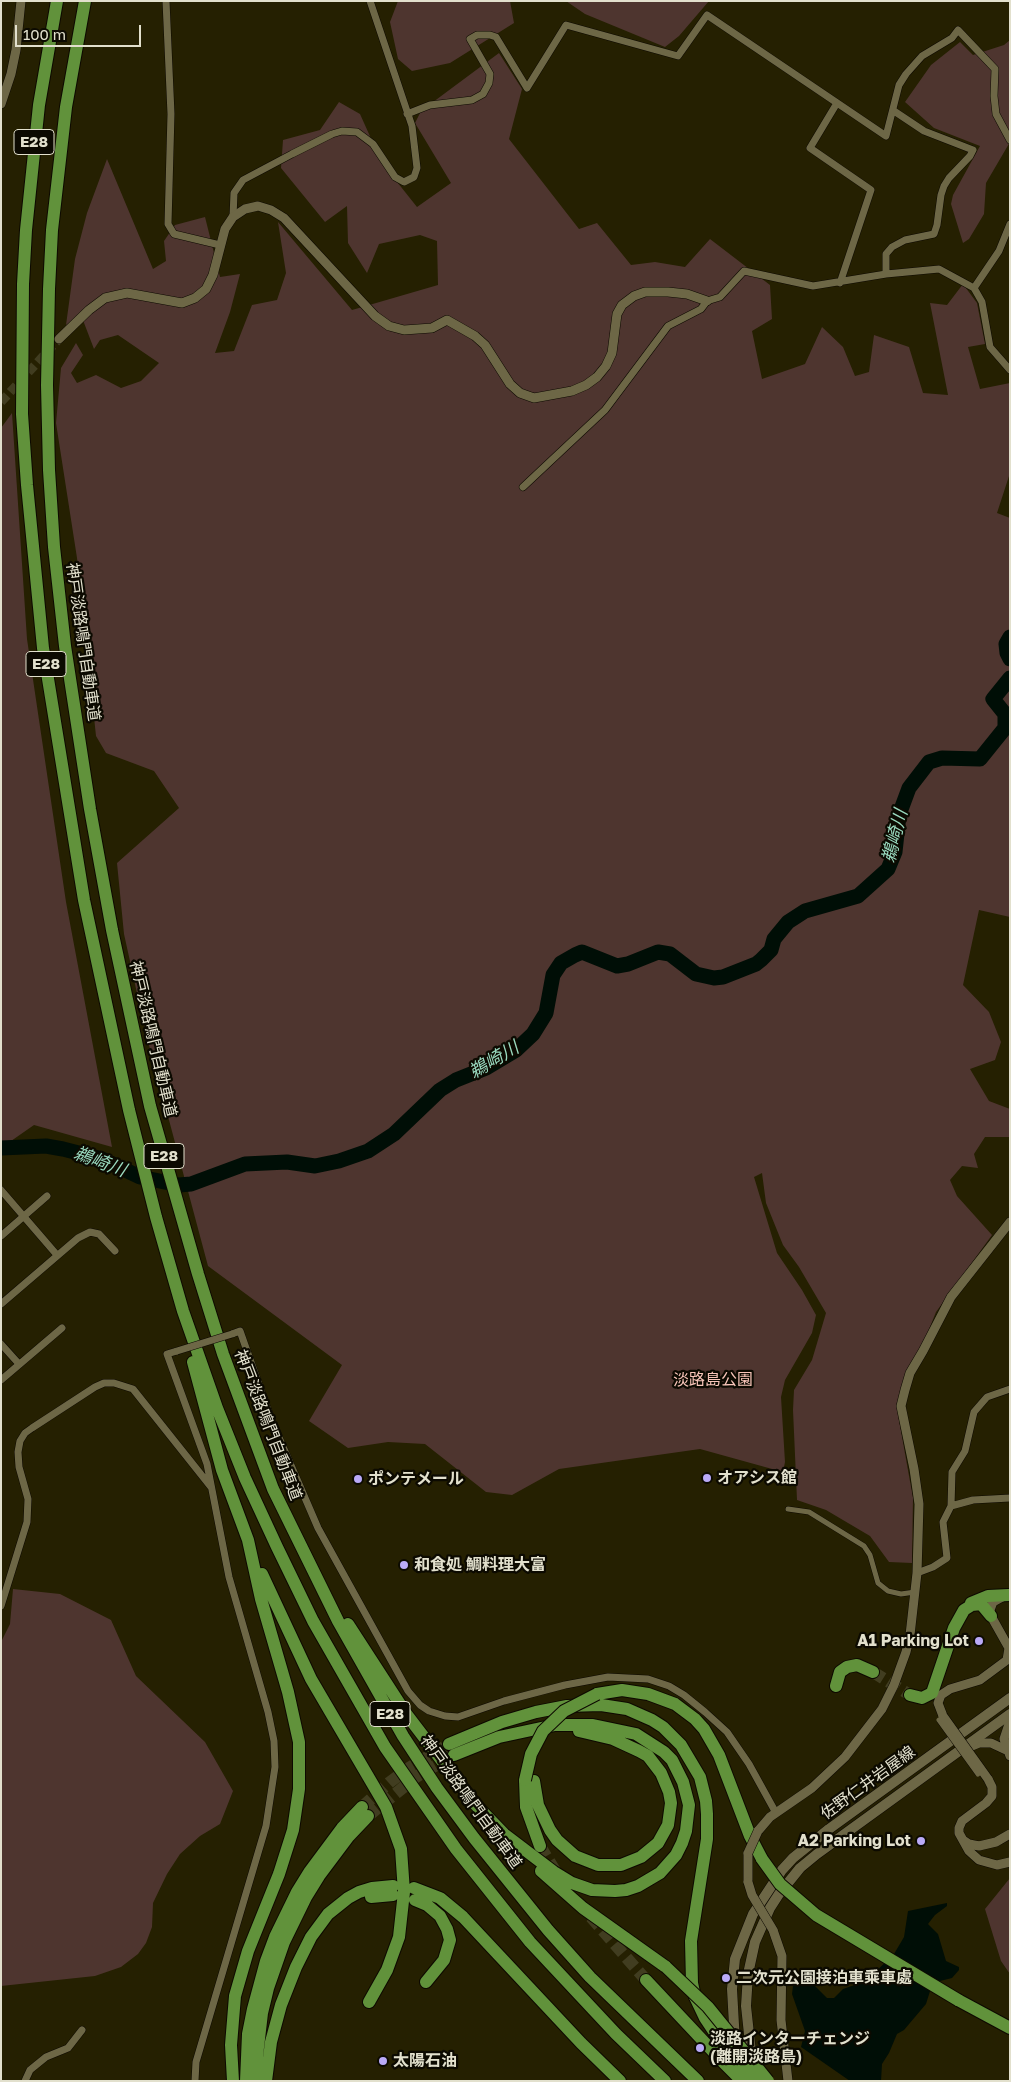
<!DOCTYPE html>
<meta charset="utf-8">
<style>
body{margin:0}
#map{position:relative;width:1011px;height:2082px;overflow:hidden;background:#252001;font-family:"Golos Text",sans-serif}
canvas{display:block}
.frame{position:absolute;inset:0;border:2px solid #e2e0cd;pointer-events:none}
.scale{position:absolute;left:15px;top:25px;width:126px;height:22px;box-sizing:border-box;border:2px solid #e2e0cd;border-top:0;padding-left:6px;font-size:15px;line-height:18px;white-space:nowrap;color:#e2e0cd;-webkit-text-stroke:4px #0c0a01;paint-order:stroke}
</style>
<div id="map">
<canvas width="1011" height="2082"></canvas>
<div class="frame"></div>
<div class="scale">100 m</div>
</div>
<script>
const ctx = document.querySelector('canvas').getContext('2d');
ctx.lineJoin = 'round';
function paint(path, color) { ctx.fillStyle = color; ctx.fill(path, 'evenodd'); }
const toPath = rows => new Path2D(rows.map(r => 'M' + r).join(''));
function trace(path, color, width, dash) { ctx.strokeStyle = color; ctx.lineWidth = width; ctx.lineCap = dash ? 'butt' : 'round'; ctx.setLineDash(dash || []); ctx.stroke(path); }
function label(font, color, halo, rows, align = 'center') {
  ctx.font = font + ' "Golos Text","Noto Sans JP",sans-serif'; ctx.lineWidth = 4.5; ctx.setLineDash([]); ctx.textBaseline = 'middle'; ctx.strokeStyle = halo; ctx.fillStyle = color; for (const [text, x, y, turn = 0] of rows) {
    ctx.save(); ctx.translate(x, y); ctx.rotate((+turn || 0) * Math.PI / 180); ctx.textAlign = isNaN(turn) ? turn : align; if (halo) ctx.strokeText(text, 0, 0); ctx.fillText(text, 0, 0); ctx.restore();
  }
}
paint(toPath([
 [398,1,510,1,514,23,450,63,412,71,398,59,390,22],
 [566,1,709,1,679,36,665,47,585,14],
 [1010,40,1010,142,986,183,984,214,969,239,963,243,951,204,953,195,980,146,934,128,905,102,931,65,960,42,973,55,1004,45],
 [499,53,522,89,509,139,579,229,597,223,631,265,655,262,685,267,710,239,770,285,772,319,752,331,762,379,805,364,822,327,843,347,855,376,869,372,874,335,909,347,923,393,948,395,930,303,947,305,963,284,977,303,985,344,968,347,980,389,1010,383,1010,473,997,513,1010,518,1010,917,979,910,963,985,989,1012,1001,1042,995,1060,970,1069,989,1101,1010,1109,1010,1137,985,1137,974,1154,978,1168,962,1166,950,1180,957,1196,992,1235,936,1312,897,1409,913,1498,912,1563,889,1562,870,1536,826,1510,797,1500,793,1410,794,1390,812,1360,826,1313,799,1267,783,1245,766,1203,762,1173,754,1177,777,1253,802,1290,816,1315,812,1333,785,1380,781,1397,785,1462,783,1472,700,1449,559,1469,512,1495,486,1492,425,1444,388,1442,348,1448,309,1421,342,1365,208,1266,146,1034,124,934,117,863,179,808,154,771,106,753,96,736,77,558,56,423,61,368,76,343,83,355,71,373,77,383,96,375,121,388,141,381,159,363,118,335,100,340,94,349,81,315,66,325,75,259,87,213,107,159,153,269,166,261,164,241,175,225,205,217,220,277,240,274,230,312,215,353,234,351,252,305,277,300,286,273,278,222,352,310,438,285,437,241,420,235,379,244,367,273,348,243,347,206,325,222,281,168,283,140,320,130,339,102,360,114,382,163,417,207,451,183,415,123,421,111],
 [12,413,27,639,66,902,112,1147,34,1125,1,1148,1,428],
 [13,1589,60,1594,111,1620,136,1676,205,1742,233,1791,220,1824,200,1836,180,1854,167,1874,153,1903,152,1927,146,1943,138,1954,121,1967,95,1976,1,1986,1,1642,10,1624],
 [1010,1878,1010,1974,1001,1961,985,1909]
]), '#4e352f');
paint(toPath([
 [947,1903,947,1906,935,1915,928,1924,938,1934,946,1961,959,1967,959,1970,952,1978,940,1981,931,1988,926,2004,904,2030,897,2034,889,2053,882,2064,881,2081,850,2081,801,2047,805,2031,792,1994,793,1986,807,1978,827,1998,834,1998,843,1989,866,1981,894,1954,904,1937,908,1911]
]), '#000e06');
trace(toPath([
 [1010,637,1006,644,1007,653,1010,659],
 [1,1148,46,1146,63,1149,102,1159,140,1177,179,1185,191,1184,245,1164,287,1162,315,1166,339,1161,368,1151,394,1134,440,1090,456,1080,486,1068,516,1050,533,1034,546,1013,553,975,561,963,575,955,582,952,617,966,628,964,658,952,670,954,696,974,714,978,723,977,756,964,761,960,771,950,774,939,788,922,805,911,858,896,888,869,895,852,899,815,909,788,929,762,942,758,980,759,1005,728,1005,714,993,699,1010,678]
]), '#000e06', 15);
trace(toPath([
 [1,402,59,339]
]), '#413d20', 9, [9, 4.5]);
trace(toPath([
 [873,1672,910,1695],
 [362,1807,390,1782,409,1768,449,1744],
 [368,1816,416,1777,452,1756],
 [540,1846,557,1874],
 [591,1917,646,1980]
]), '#413d20', 12, [12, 6]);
const pedestrian = toPath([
 [788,1509,809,1512,864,1546,870,1555,878,1583,888,1591,901,1594,915,1592]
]);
const minor = toPath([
 [166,1,171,114,168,224,174,234,220,245],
 [837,103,810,148,871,190,840,283],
 [407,114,430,105,472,100,483,94,489,83,490,74,470,39,477,35,490,35,496,37,527,88,566,25,678,56,707,15,886,136,899,85,906,74,922,56,952,38,958,30,995,69,994,96,996,114,1010,140],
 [233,217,234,193,243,180,292,154,332,134,342,131,357,132,373,144,395,177,404,182,414,177,417,168,412,126,370,1],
 [886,274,886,254,892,247,905,240,934,234,937,225,941,195,944,186,949,178,970,156,973,150,924,131,894,111],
 [974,288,999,251,1010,224],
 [523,487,605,410,668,326,701,309,707,301,720,297,744,271,813,286,886,274,939,269,974,288,982,302,990,347,1010,370],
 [1,1190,57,1255],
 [1,1236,47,1196],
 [1,1304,78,1238,90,1232,99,1234,115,1251],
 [232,1334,240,1331,271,1419,318,1528,408,1691,420,1705,429,1711,445,1716,458,1717,504,1701,565,1685,608,1677,648,1679,669,1686,684,1695,705,1712,727,1732,749,1764,776,1813],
 [1,1344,19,1364],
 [177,1351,167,1354,207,1464,229,1577,268,1712,274,1741,275,1767,266,1826,196,2062,195,2081],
 [1,1380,62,1328],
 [951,1506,973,1500,1010,1498],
 [917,1573,933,1567,947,1558,943,1522,951,1506,952,1472,965,1451,974,1412,987,1397,1010,1389],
 [1,1606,27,1522,28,1499,19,1467,18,1452,20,1441,25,1433,32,1428,95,1387,104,1383,114,1383,133,1389,211,1487],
 [25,2081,30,2070,46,2057,68,2048,82,2030]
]);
const tertiary = toPath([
 [1,104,11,74,16,50,21,1],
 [59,339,89,310,105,298,127,293,182,303,195,298,206,289,213,275,225,229,233,217,245,209,258,206,271,210,284,218,375,316,389,326,404,330,432,328,447,320,475,336,485,345,510,384,520,393,534,398,572,391,586,385,597,377,606,366,612,353,617,314,622,305,634,296,645,292,668,292,687,294,707,301],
 [943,1716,938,1703,941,1695,950,1689,980,1680,1007,1660,1009,1648,991,1616,990,1610,993,1602,1004,1596],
 [1010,1721,1004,1739,1010,1756],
 [967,1748,979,1743,991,1743,1006,1750],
 [988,1779,992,1787,992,1796,986,1803,962,1821,959,1828,959,1833,969,1851,979,1860,997,1865,1010,1862],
 [758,1831,770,1817,812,1788,845,1757,882,1709,894,1685,906,1652,910,1635,917,1573,919,1504,914,1469,901,1406,905,1390,910,1373,923,1351,951,1297,1010,1222],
 [963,1840,969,1844,979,1846,996,1842,1010,1834],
 [748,1882,748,1853],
 [773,1930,782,1956,781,2020,788,2081]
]);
const secondary = toPath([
 [735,2043,732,1989,735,1959,753,1914,782,1870,793,1858,829,1829,1010,1698],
 [752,2062,746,2006,748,1974,755,1942,770,1908,779,1894,800,1868,817,1854,1010,1714]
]);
const motorway = toPath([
 [57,1,39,105,26,230,23,284,22,414,27,485,43,648,84,900,129,1110,156,1217,183,1311,217,1408,245,1478,277,1547,313,1621,385,1747,456,1849,530,1942,616,2034,665,2081],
 [85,1,66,107,52,230,49,289,47,385,49,470,54,547,65,646,90,809,112,930,150,1106,198,1274,223,1354,273,1489,338,1621,403,1736,437,1788,474,1838,548,1930,590,1977,698,2081],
 [193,1362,222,1470,248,1540,261,1599,288,1692,299,1742,299,1789,293,1830,279,1874,248,1951,235,1996,231,2045,233,2081],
 [262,1574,311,1679,386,1807,401,1849,404,1892,399,1937,387,1970,369,2002],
 [971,1603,988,1596,1009,1595],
 [348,1624,407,1715,475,1804,504,1834,554,1872,572,1883,592,1890,615,1891,626,1890,638,1886,660,1873,676,1855,682,1843,686,1831,689,1805,683,1782,672,1760,664,1752,636,1734,593,1725,555,1725,499,1737,454,1755],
 [836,1686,840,1672,847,1667,857,1665,873,1672],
 [597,1694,622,1690,648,1694,675,1704,695,1719,704,1729,719,1755,750,1836,762,1859],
 [910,1695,922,1698,932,1693,954,1628,964,1610,972,1605,981,1604,991,1616],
 [449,1744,502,1722,536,1712,567,1706,601,1705,627,1709,652,1720,663,1727,681,1745,700,1777,706,1801,707,1814,707,1839,691,1941,692,1983,695,1997,705,2018,723,2045],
 [525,1780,526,1807,540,1846],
 [534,1781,538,1805,550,1830,557,1840,575,1856,598,1865,621,1865,641,1857,658,1843,668,1825,671,1803,669,1792,661,1773,648,1756,639,1751,613,1739,579,1731],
 [541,1871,583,1908,666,1967],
 [414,1888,440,1898,463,1917,581,2043,620,2081],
 [371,1897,393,1895],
 [415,1900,427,1905,440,1916,447,1929,450,1940,444,1960,426,1982],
 [646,1980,722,2061],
 [958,2000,1010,2028],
 [246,2081,248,2034,253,2009,266,1961,275,1937,297,1892,310,1871,342,1828,362,1807],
 [258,2081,257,2056,262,2013,268,1988,284,1942,306,1897,319,1876,349,1836,368,1816],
 [266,2081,271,2042,281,2005,296,1967,311,1937,328,1914,348,1898,359,1892,372,1888,393,1886]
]);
trace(pedestrian, '#0d0900', 6);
trace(minor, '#0d0900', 8);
trace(tertiary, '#0d0900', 10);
trace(secondary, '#0d0900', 11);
trace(motorway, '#0d0900', 14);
trace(pedestrian, '#6d6746', 5);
trace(minor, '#6d6746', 7);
trace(tertiary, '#6d6746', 9);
trace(secondary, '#6d6746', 10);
trace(motorway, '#61923b', 12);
const pedestrianBridge = toPath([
 [939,1720,978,1774]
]);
const minorBridge = toPath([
 [177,1351,232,1334]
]);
const tertiaryBridge = toPath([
 [943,1716,988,1779],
 [748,1853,758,1831],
 [748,1882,752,1895,773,1930]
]);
const motorwayBridge = toPath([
 [525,1780,531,1754,543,1731,564,1711,597,1694],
 [762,1859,780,1884,816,1915,958,2000],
 [666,1967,708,2007,768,2081],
 [723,2045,754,2081],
 [722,2061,742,2081]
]);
trace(pedestrianBridge, '#0d0900', 6, []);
trace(minorBridge, '#0d0900', 8, []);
trace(tertiaryBridge, '#0d0900', 10, []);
trace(motorwayBridge, '#0d0900', 14, []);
trace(pedestrianBridge, '#6d6746', 5);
trace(minorBridge, '#6d6746', 7);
trace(tertiaryBridge, '#6d6746', 9);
trace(motorwayBridge, '#61923b', 12);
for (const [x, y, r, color] of [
 [707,1478,5,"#baaaf7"],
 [358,1479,5,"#baaaf7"],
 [404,1565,5,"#baaaf7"],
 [979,1641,5,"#baaaf7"],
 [921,1841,5,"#baaaf7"],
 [726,1978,5,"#baaaf7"],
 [700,2048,5,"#baaaf7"],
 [383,2061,5,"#baaaf7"]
]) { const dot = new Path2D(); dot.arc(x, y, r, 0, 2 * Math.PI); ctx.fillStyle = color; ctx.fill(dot); trace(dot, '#0c0a01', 2); }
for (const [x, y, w] of [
 [34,142,40],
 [46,664,40],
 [164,1156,40],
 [390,1714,40]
]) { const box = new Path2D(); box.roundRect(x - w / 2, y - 12.5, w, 25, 4); ctx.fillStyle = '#0c0a01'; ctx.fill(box); trace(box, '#e2e0cd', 1); }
label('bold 15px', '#e2e0cd', null, [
 ["E28",34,142],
 ["E28",46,664],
 ["E28",164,1156],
 ["E28",390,1714]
]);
label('16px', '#e2e0cd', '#0c0a01', [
 ["神戸淡路鳴門自動車道",83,642,82],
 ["神戸淡路鳴門自動車道",153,1039,77],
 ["神戸淡路鳴門自動車道",268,1425,69],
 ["佐野仁井岩屋線",868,1783,-36],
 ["神戸淡路鳴門自動車道",471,1802,54]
]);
label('16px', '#f7c4b8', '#0c0a01', [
 ["淡路島公園",713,1380]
]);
label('bold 16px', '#e2e0cd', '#0c0a01', [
 ["オアシス館",717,1478],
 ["ポンテメール",368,1479],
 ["和食処 鯛料理大富",414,1565],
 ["A1 Parking Lot",969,1641,"right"],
 ["A2 Parking Lot",911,1841,"right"],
 ["二次元公園接泊車乘車處",736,1978],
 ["淡路インターチェンジ",710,2039],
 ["(離開淡路島)",710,2057],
 ["太陽石油",393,2061]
], 'left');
label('italic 18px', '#9adabf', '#0c0a01', [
 ["鵜崎川",895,836,-76],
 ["鵜崎川",494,1060,-31],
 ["鵜崎川",100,1162,20]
]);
</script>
